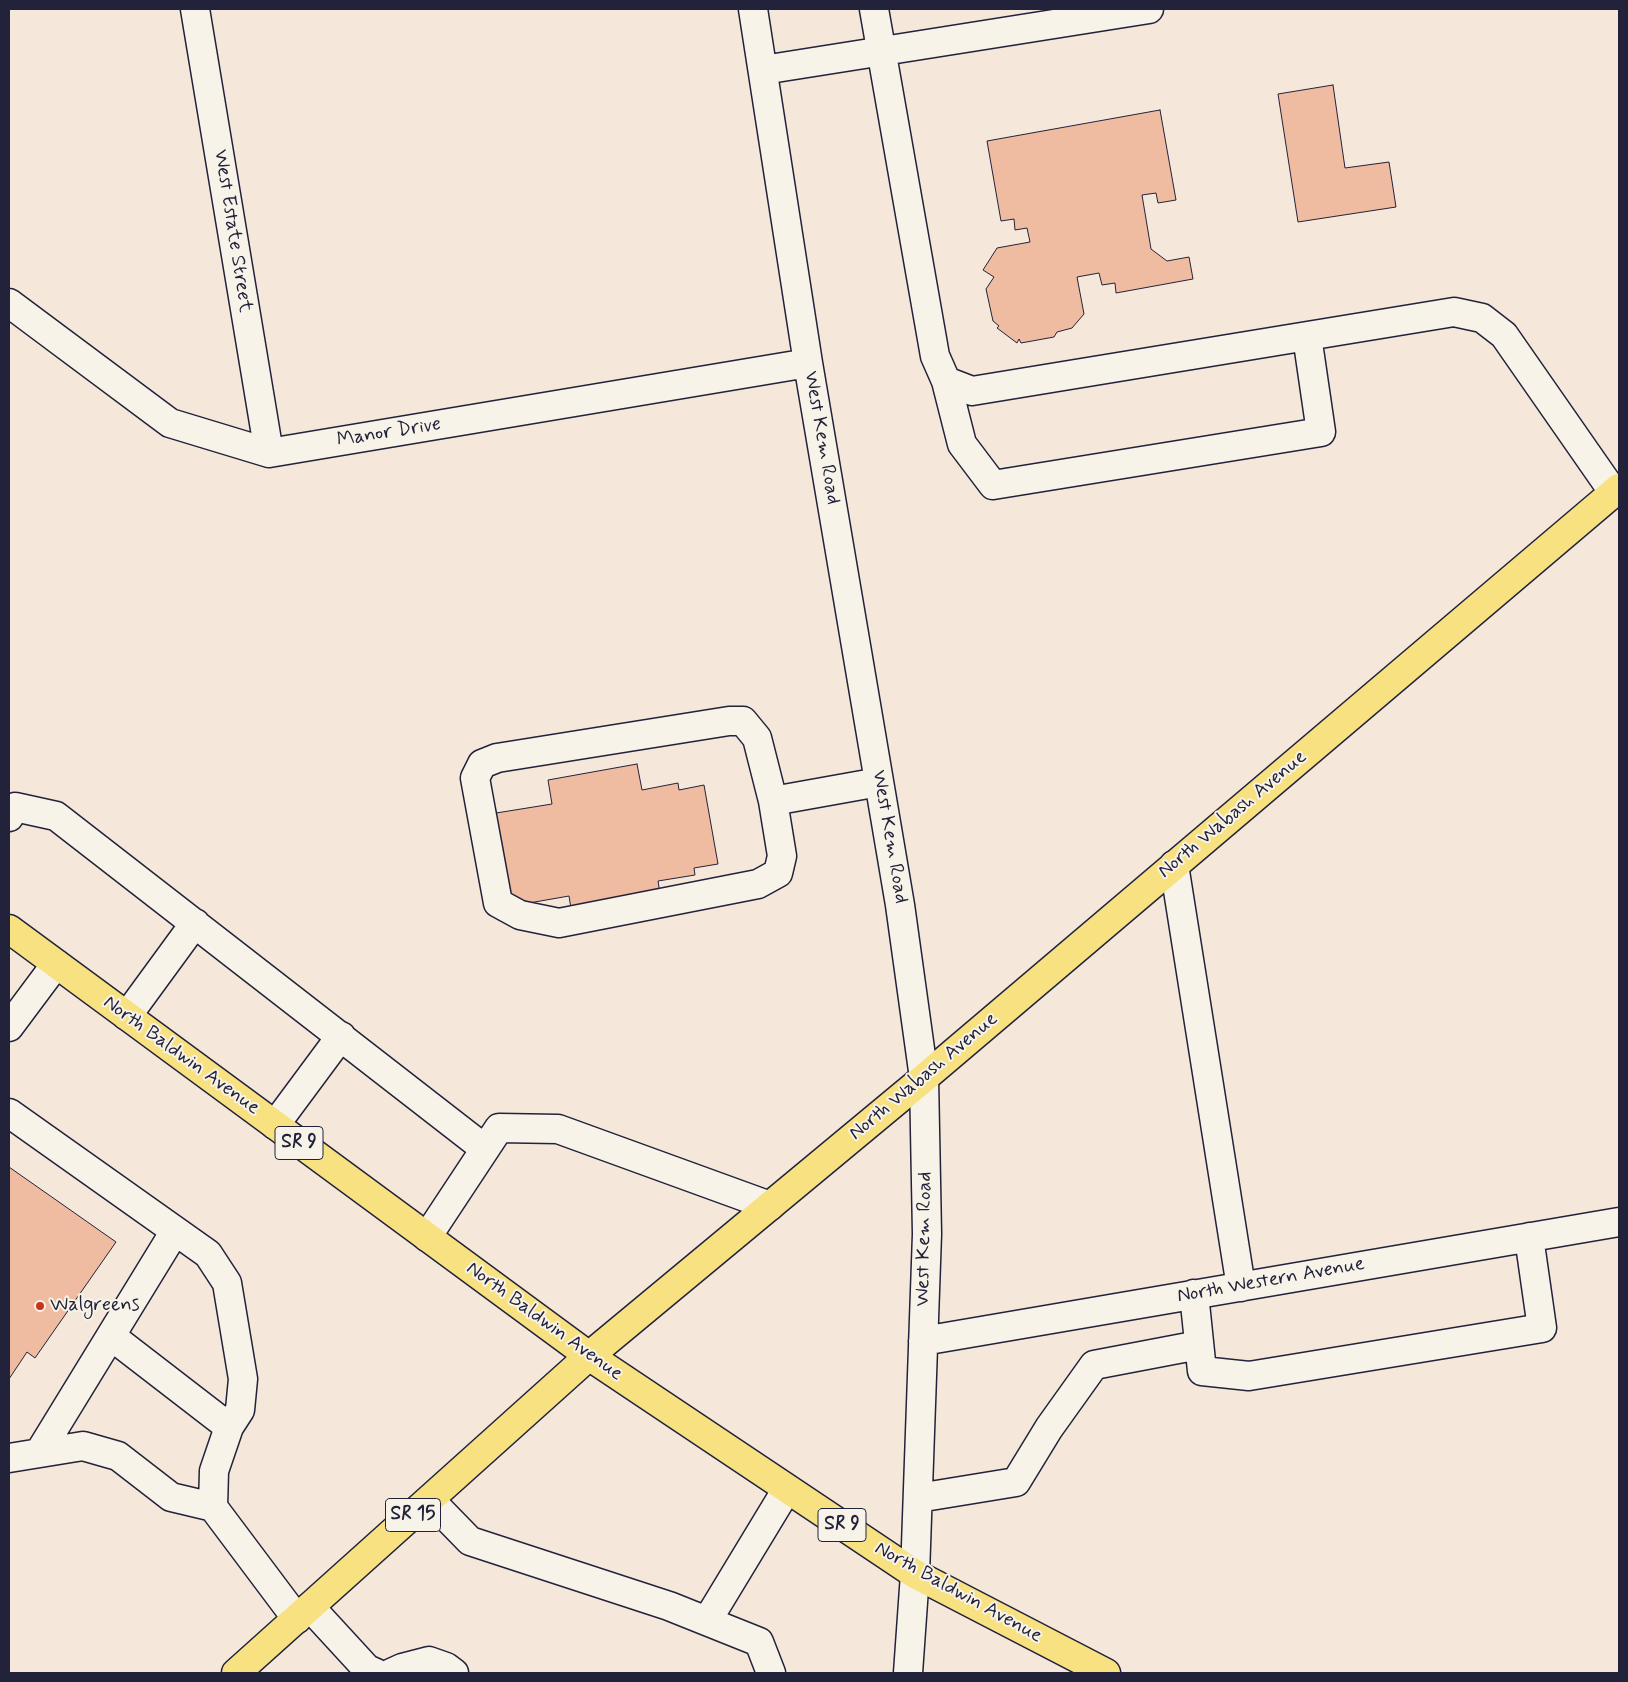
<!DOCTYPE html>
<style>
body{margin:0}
#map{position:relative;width:1628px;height:1682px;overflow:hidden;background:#f5e8da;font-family:Mynerve,sans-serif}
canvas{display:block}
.frame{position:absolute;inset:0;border:10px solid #22223b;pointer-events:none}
</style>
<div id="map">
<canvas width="1628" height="1682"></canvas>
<div class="frame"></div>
</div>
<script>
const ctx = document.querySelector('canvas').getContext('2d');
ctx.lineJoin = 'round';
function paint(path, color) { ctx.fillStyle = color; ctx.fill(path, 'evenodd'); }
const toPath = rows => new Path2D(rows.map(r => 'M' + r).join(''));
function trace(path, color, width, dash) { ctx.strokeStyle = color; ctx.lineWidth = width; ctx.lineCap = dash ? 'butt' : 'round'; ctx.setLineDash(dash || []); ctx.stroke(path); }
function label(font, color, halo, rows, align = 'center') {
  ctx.font = font + ' Mynerve,sans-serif'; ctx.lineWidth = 4; ctx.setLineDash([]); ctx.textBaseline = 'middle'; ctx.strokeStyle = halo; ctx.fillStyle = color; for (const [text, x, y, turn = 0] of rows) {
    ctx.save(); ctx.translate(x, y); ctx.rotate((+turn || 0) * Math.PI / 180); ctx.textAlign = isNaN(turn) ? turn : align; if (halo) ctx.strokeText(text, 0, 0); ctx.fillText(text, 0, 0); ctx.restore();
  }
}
const building = toPath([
 [1333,85,1345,168,1389,162,1396,207,1298,222,1278,94,1333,85],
 [1160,110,1176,200,1158,203,1156,193,1142,195,1151,249,1167,261,1189,257,1193,279,1116,293,1115,283,1102,285,1099,273,1077,277,1084,314,1072,328,1057,332,1054,337,1021,343,1019,339,1017,343,997,328,999,326,993,321,986,289,994,277,983,270,997,248,1030,242,1027,228,1015,230,1014,219,1001,221,987,141,1160,110],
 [637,764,642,790,678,783,679,790,704,785,718,864,694,868,695,875,658,881,661,900,572,915,569,896,506,907,490,814,552,804,548,780,637,764],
 [9,1167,116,1242,35,1358,27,1352,9,1379,9,1167]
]);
paint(building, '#efbba1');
trace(building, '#22223b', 1);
const minor = toPath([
 [195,9,269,453],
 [753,9,808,363,900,905,924,1078,927,1234,915,1574,908,1673],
 [874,9,935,356,946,381,972,391,1454,312,1482,318,1504,335,1614,493],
 [763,70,1149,9],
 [9,303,170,423,269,453,808,363],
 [946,381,962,444,993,485,1321,432,1307,336],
 [773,801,757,738,743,721,729,721,497,758,482,764,475,778,498,903,520,915,559,923,758,884,778,873,782,856,773,801,879,782],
 [9,817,15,807,56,816,485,1149],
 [1174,865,1241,1287],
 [127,1016,195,923],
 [9,1027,56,964],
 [9,1113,208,1254,227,1283,243,1379,240,1410,229,1427,214,1471,213,1507,297,1619],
 [275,1125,341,1036],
 [427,1237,499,1128,558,1129,770,1206],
 [1194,1294,1202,1371,1249,1376,1542,1328,1529,1237],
 [111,1336,229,1427],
 [923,1341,1619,1222],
 [39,1453,175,1231],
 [9,1458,83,1446,118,1456,171,1497,213,1507],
 [918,1498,1016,1482,1049,1428,1094,1365,1199,1345],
 [430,1500,470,1541,669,1606,759,1642,771,1673],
 [310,1607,367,1669,376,1673],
 [707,1621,787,1489],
 [391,1673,402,1668,429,1661,446,1667,454,1673]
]);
const major = toPath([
 [236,1673,589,1356,924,1078,1619,488]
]);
const highway = toPath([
 [9,929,589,1356,915,1574,1106,1673]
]);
trace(minor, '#22223b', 31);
trace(major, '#22223b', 31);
trace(highway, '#22223b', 31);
trace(minor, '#f7f3e8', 28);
trace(major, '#f8e181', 28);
trace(highway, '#f8e181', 28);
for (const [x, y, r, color] of [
 [40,1306,5,"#c8321e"]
]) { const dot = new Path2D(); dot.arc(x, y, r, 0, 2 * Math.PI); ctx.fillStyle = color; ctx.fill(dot); trace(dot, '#f7f3e8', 2); }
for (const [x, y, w] of [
 [299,1143,48],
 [413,1515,55],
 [842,1525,48]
]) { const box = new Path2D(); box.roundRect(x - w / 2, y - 16.5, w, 33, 4); ctx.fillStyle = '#f7f3e8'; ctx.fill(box); trace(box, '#22223b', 1); }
label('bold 19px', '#22223b', null, [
 ["SR 9",299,1143],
 ["SR 15",413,1515],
 ["SR 9",842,1525]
]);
label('20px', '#22223b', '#f7f3e8', [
 ["West Estate Street",232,231,81],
 ["Manor Drive",389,433,-9],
 ["West Kem Road",821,438,80],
 ["North Wabash Avenue",1233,815,-40],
 ["West Kem Road",889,837,80],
 ["North Baldwin Avenue",181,1056,36],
 ["North Wabash Avenue",924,1077,-40],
 ["West Kem Road",925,1239,-89],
 ["North Western Avenue",1271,1281,-10],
 ["North Baldwin Avenue",544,1322,36],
 ["North Baldwin Avenue",958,1593,29]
]);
label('20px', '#22223b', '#f7f3e8', [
 ["Walgreens",50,1306]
], 'left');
</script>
